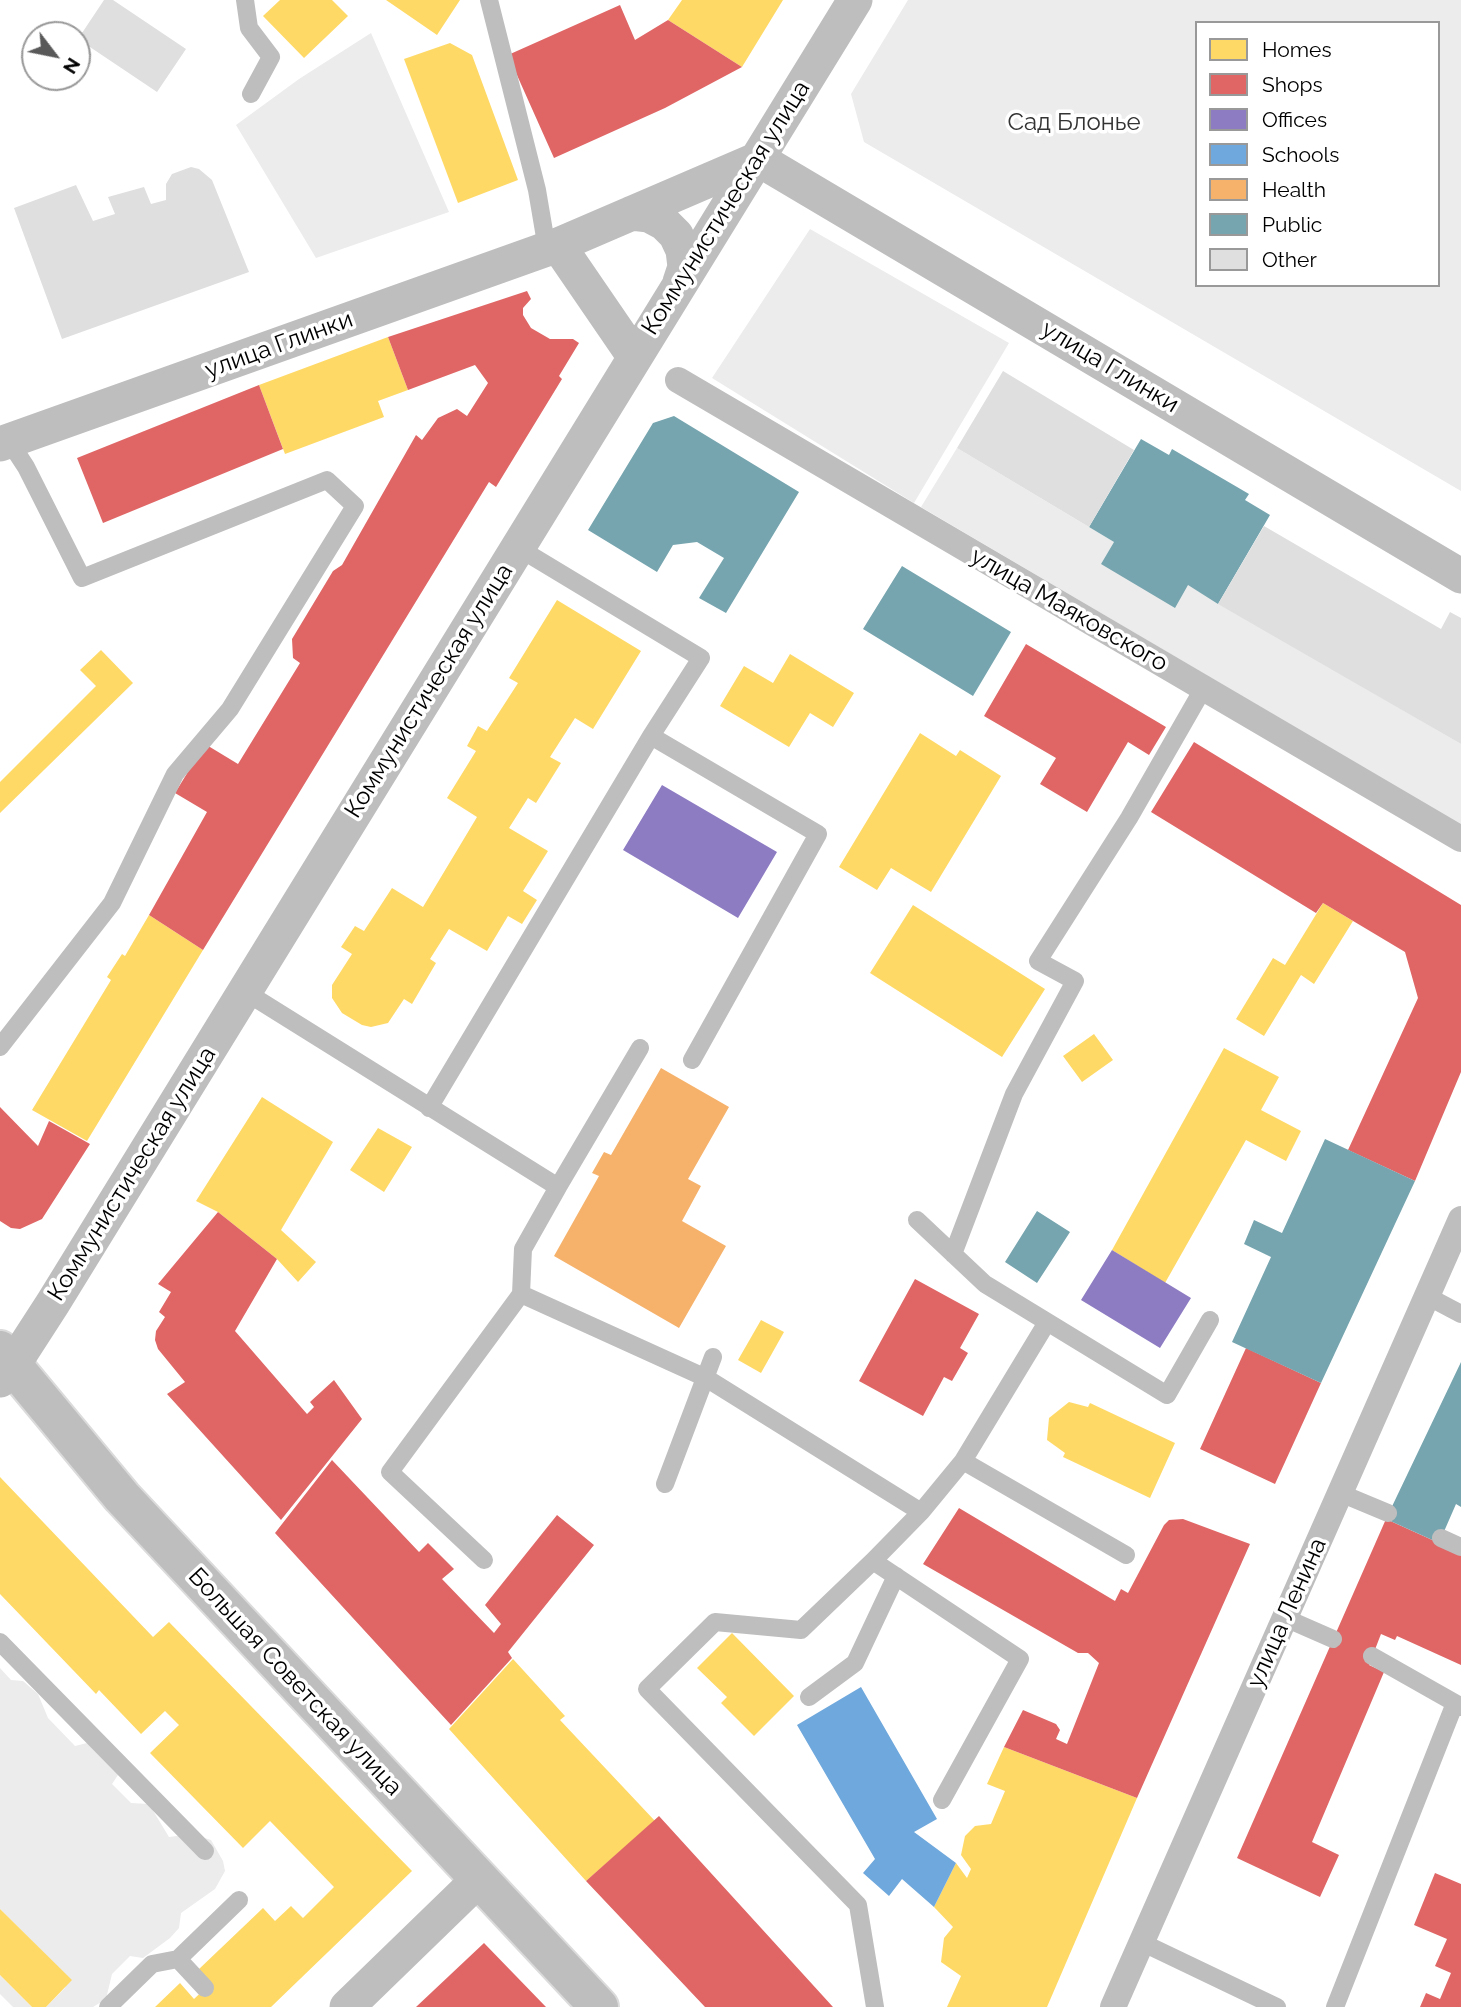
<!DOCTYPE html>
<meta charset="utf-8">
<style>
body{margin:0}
#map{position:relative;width:1461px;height:2007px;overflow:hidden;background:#fff;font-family:Raleway,sans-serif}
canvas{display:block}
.legend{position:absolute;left:1195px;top:21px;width:245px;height:266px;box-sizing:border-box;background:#fff;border:2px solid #999;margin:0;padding:9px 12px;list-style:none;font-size:21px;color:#000}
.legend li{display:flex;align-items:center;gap:14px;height:35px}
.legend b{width:35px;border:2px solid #999}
.north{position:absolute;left:21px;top:21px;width:70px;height:70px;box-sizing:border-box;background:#fff;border:2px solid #999;border-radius:50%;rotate:122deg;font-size:19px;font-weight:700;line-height:28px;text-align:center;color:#000}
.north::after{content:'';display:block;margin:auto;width:24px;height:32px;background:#595959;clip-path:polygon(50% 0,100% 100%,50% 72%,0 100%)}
</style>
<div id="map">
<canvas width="1461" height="2007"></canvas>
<ul class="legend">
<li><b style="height:19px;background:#ffd966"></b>Homes</li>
<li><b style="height:19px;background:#e06666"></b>Shops</li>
<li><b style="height:19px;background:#8e7cc3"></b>Offices</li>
<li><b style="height:19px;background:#6fa8dc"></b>Schools</li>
<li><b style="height:19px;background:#f6b26b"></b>Health</li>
<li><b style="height:19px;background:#76a5af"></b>Public</li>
<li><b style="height:19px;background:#dfdfdf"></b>Other</li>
</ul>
<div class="north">N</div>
</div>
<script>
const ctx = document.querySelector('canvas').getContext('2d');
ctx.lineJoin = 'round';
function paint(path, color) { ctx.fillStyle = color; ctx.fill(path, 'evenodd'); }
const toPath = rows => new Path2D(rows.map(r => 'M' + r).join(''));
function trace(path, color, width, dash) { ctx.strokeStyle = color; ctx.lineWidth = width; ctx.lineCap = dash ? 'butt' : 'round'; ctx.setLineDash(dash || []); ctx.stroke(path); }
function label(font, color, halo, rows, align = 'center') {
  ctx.font = font + ' Raleway,sans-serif'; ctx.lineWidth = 7; ctx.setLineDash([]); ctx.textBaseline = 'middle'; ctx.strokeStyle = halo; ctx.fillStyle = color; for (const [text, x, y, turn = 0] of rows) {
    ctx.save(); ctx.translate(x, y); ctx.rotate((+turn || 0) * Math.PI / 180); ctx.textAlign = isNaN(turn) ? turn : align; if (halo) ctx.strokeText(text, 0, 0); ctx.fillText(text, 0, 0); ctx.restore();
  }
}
paint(toPath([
 [908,0,1461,0,1461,491,864,142,851,94],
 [1197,23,1438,23,1438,285,1197,285],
 [371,33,449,212,316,258,236,125,299,79],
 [810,229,1009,343,914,503,712,378],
 [957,448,1114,542,1101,564,1188,585,1461,744,1461,825,921,507],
 [0,1668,11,1680,23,1681,38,1694,48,1718,75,1746,95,1741,115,1754,118,1775,112,1784,131,1803,149,1804,169,1837,192,1834,211,1840,223,1861,225,1871,215,1889,181,1913,179,1928,170,1938,143,1958,130,1956,112,1974,106,1999,93,2007,46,2007,65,1988,67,1976,0,1909],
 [0,1975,32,2007,13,2007,0,1994]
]), '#ececec');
paint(toPath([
 [280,0,332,0,348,16,304,58,263,16],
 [386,0,460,0,437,35],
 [682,0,783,0,742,67,668,20],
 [450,43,472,55,518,180,458,203,404,59],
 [388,337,408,390,378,401,384,417,285,454,259,385],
 [557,600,641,651,593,729,575,718,550,757,561,763,536,803,528,798,509,828,548,851,523,891,537,900,522,924,508,916,487,951,449,929,430,959,436,963,412,1004,404,999,388,1023,371,1027,362,1025,342,1013,332,998,332,985,352,954,341,947,355,926,364,931,392,888,423,907,477,817,447,798,476,751,467,746,478,726,487,731,518,683,509,678],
 [101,650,133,683,0,813,0,782,96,686,80,670],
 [790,654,854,693,833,727,810,713,789,747,720,706,744,666,773,683],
 [920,733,956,756,960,750,1001,776,931,892,891,868,877,890,839,867],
 [1323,903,1353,921,1314,984,1301,975,1264,1036,1236,1019,1273,958,1285,965],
 [913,905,1045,989,1002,1057,870,973],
 [149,915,203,950,87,1141,32,1110,111,980,107,977,122,954,125,956],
 [1094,1034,1113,1060,1082,1082,1063,1056],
 [1224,1048,1279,1077,1261,1110,1301,1131,1286,1161,1246,1140,1165,1283,1112,1250],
 [262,1097,333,1142,281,1230,316,1262,298,1282,277,1259,218,1212,196,1201],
 [378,1128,412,1147,384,1192,350,1170],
 [761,1320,784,1332,761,1373,738,1360],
 [1069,1402,1088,1407,1090,1403,1175,1443,1150,1498,1063,1457,1065,1453,1047,1440,1049,1418],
 [0,1477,153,1637,169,1622,412,1871,271,2007,155,2007,180,1983,194,1999,211,1983,198,1970,263,1908,275,1921,291,1906,303,1918,334,1887,270,1821,243,1848,150,1753,179,1725,165,1711,141,1734,99,1690,96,1694,0,1594],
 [732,1633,794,1696,754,1736,721,1703,727,1697,697,1668],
 [513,1659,565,1716,560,1720,655,1821,586,1881,449,1729],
 [1004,1747,1137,1798,1047,2007,947,2007,961,1976,941,1962,944,1938,953,1927,934,1907,956,1863,967,1878,971,1869,961,1855,965,1836,975,1826,991,1824,1005,1791,987,1784],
 [0,1909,72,1980,46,2007,32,2007,0,1975]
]), '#ffd966');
paint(toPath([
 [620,5,635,40,668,20,742,67,665,108,554,158,508,55],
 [527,291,531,299,523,308,523,315,531,328,550,339,573,339,579,343,559,376,562,379,496,487,489,482,203,950,149,915,207,812,175,793,205,744,238,764,300,663,293,658,292,639,333,571,342,565,416,435,422,440,438,418,457,409,467,416,488,383,475,365,408,390,388,337],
 [259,385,283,449,103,523,77,458],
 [1026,644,1166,727,1149,755,1128,742,1087,812,1040,784,1056,758,984,716],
 [1194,742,1461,905,1461,1072,1415,1181,1348,1150,1418,998,1405,952,1323,903,1316,913,1151,812],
 [0,1107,38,1146,49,1121,90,1144,42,1219,20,1229,11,1228,0,1221],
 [218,1212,277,1259,235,1331,307,1414,314,1407,310,1402,334,1380,362,1419,281,1520,167,1394,185,1382,158,1349,155,1340,156,1331,165,1317,159,1312,171,1292,158,1284],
 [915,1279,979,1314,960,1348,968,1353,952,1381,944,1377,923,1416,859,1381],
 [1246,1348,1321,1383,1275,1484,1200,1449],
 [332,1460,419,1552,428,1543,454,1569,442,1579,494,1633,501,1624,485,1605,557,1515,594,1545,508,1652,512,1658,451,1725,275,1533],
 [959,1508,1115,1601,1121,1589,1128,1593,1164,1525,1169,1520,1183,1519,1250,1544,1137,1798,1004,1747,1023,1710,1056,1724,1060,1730,1056,1739,1067,1744,1099,1663,1088,1653,1078,1653,923,1564],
 [1386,1519,1461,1553,1461,1665,1397,1636,1395,1640,1381,1634,1369,1665,1384,1672,1312,1842,1339,1855,1320,1897,1237,1858],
 [659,1816,833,2007,705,2007,586,1881],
 [1435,1873,1461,1884,1461,2007,1420,2007,1426,1993,1440,1999,1451,1973,1435,1966,1447,1939,1414,1925],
 [484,1943,546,2007,416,2007]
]), '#e06666');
paint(toPath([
 [662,785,777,852,738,918,623,850],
 [1112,1250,1191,1298,1160,1348,1081,1300]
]), '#8e7cc3');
paint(toPath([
 [861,1687,937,1819,914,1832,956,1863,934,1907,902,1879,889,1896,863,1873,875,1859,797,1725]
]), '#6fa8dc');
paint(toPath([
 [661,1068,729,1107,688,1179,701,1186,682,1221,726,1246,679,1328,554,1256,599,1176,592,1173,604,1152,611,1155]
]), '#f6b26b');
paint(toPath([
 [674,416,799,492,726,613,699,598,724,558,697,542,673,545,657,572,588,530,653,423],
 [1141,439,1169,455,1172,449,1249,494,1245,500,1270,515,1218,604,1188,585,1175,608,1101,564,1114,542,1089,527],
 [902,566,1011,632,973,696,863,629],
 [1325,1139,1415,1181,1321,1383,1232,1342,1271,1257,1244,1244,1254,1220,1282,1233],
 [1037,1211,1070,1232,1037,1283,1005,1262],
 [1461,1362,1461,1507,1456,1504,1439,1543,1386,1519]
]), '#76a5af');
paint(toPath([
 [104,0,113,0,186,49,157,92,78,39],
 [191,167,199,169,212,180,249,272,62,339,14,208,76,185,93,221,115,214,108,197,144,187,151,204,166,200,166,184,172,174],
 [1003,371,1134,450,1089,527,957,448],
 [1264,526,1441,629,1450,612,1461,618,1461,744,1218,604]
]), '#dfdfdf');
const primary = toPath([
 [0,1350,122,1497,599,2007]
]);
trace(primary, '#dbdbdb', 42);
trace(toPath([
 [245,0,249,28,271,57,251,94],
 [489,0,537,190,547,249],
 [517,547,701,658,651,736],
 [244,991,558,1187,523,1249,521,1294,706,1378,921,1512],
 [0,1047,112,903,175,774,230,709,355,506,327,480,82,578,26,467,9,441],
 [429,1108,651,736,818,834,692,1060],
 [558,1187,640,1048],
 [917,1220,985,1284,1167,1395,1210,1320],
 [953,1254,1014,1094,1075,981,1038,961,1129,818,1203,689],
 [1427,1296,1461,1314],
 [963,1461,1046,1324],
 [665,1484,713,1357],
 [1340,1493,1388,1513],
 [1441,1538,1461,1547],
 [484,1560,390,1472,521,1294],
 [873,1561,801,1630,715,1622,647,1689,858,1905,875,2007],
 [1285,1618,1333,1639],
 [0,1642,205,1851],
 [1372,1656,1455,1703],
 [809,1697,855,1663,896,1576],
 [942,1800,1020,1659,873,1561,921,1512,963,1461,1126,1555],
 [1141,1942,1277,2007],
 [178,1959,205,1988],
 [108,2007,152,1964,178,1959,239,1900],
 [1335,2007,1455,1703,1461,1707]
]), '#bebebe', 18);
trace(toPath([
 [678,380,1461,839],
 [1113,2007,1461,1219]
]), '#bebebe', 26);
trace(toPath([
 [758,159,1461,576],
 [632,213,649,215,664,223,676,235,683,250,685,267,680,282],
 [558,245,634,356],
 [0,444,558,245,758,159],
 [0,1380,13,1365,53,1303,855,0],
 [347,2007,479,1879]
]), '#bebebe', 35);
trace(primary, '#bebebe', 38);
label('24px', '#333', '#fff', [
 ["Сад Блонье",1074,123]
]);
label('24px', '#000', '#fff', [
 ["Коммунистическая улица",726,208,-58],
 ["улица Глинки",279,345,-20],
 ["улица Глинки",1110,367,31],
 ["улица Маяковского",1069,610,30],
 ["Коммунистическая улица",429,691,-58],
 ["Коммунистическая улица",132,1174,-58],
 ["улица Ленина",1287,1613,-66],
 ["Большая Советская улица",295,1682,47]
]);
</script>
